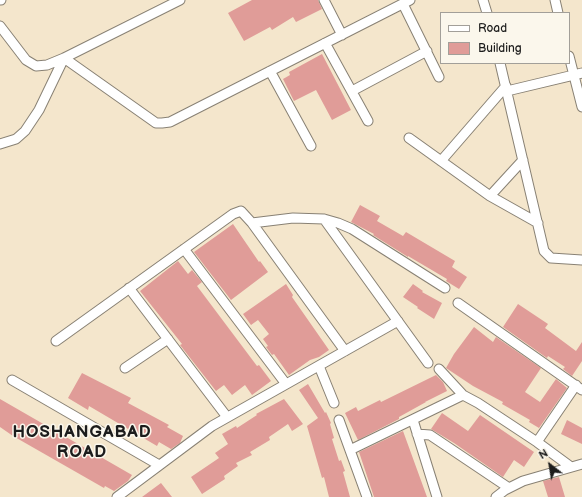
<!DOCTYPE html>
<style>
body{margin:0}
#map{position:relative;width:582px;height:497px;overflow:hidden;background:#f4e6cc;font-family:"Balsamiq Sans",sans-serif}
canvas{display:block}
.legend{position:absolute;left:440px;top:12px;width:130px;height:52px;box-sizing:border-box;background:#fbf7ec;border:1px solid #a29f99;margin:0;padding:5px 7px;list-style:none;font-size:12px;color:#1c1c1c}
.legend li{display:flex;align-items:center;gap:8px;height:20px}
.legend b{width:20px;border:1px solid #a29f99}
.north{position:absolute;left:530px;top:445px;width:40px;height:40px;-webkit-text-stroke:3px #fbf7ec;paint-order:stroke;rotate:329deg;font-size:11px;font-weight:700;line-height:16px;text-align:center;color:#1c1c1c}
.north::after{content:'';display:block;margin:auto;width:14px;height:18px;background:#1c1c1c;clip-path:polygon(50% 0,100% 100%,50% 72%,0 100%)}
</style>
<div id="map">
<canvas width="582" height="497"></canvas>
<ul class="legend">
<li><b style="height:5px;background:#fff"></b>Road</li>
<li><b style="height:11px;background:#e09c98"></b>Building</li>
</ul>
<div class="north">N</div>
</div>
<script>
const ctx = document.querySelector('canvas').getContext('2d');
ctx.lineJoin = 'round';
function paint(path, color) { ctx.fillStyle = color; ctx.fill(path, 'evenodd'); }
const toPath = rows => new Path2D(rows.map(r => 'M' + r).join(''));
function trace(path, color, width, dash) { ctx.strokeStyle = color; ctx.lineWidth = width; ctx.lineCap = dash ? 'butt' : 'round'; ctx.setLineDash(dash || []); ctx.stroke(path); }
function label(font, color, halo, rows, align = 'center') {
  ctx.font = font + ' "Balsamiq Sans",sans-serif'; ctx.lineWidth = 3; ctx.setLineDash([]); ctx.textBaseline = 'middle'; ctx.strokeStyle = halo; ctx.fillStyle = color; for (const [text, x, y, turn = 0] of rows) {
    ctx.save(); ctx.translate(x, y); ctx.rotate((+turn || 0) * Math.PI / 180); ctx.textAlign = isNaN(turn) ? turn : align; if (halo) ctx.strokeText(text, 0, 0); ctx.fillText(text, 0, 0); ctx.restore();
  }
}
paint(toPath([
 [252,0,318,0,322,9,296,22,293,17,272,30,270,27,244,41,228,13],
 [322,54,351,110,332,120,316,90,294,101,283,79,290,75,289,72],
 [360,205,380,216,377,221,403,236,406,232,455,261,452,267,467,277,459,289,446,281,447,279,408,256,408,257,373,235,374,234,351,222],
 [233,224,259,262,260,261,268,272,231,300,194,252],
 [178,261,188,274,192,270,202,282,197,286,257,366,259,365,271,381,252,395,245,385,232,395,224,385,216,391,180,345,182,344,140,291],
 [286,284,293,295,292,297,329,350,319,357,310,360,289,375,274,354,272,355,266,347,268,346,263,339,269,334,258,320,251,325,243,314],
 [413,284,423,291,422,292,442,303,434,319,417,308,418,307,403,297],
 [518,304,548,324,545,328,576,351,582,342,582,361,572,376,563,369,565,367,548,356,547,358,503,327],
 [474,327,493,342,496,337,541,368,525,392,540,402,556,379,567,388,539,428,529,422,530,420,502,404,503,402,473,386,446,368,454,354],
 [82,373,131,398,128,403,169,425,167,427,183,436,180,443,171,449,159,442,157,446,89,406,88,410,68,398],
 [436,375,443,382,447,391,425,402,426,402,399,417,399,419,358,440,345,413,356,407,358,411,380,400,381,402],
 [308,384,325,413,326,412,331,423,330,424,334,438,332,439,339,461,341,460,345,471,343,472,350,497,329,497,324,477,322,478,307,426,318,418,299,390],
 [0,399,132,475,128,481,114,491,105,486,104,488,13,436,0,427],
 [284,399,303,424,292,431,288,424,269,437,270,440,250,452,252,455,236,463,238,466,224,476,225,479,202,494,191,477,219,458,215,453,228,444,222,434,236,426,237,428,257,415,256,414],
 [442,413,468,431,480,415,534,452,524,467,514,460,503,477,454,443,431,429],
 [567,420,582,428,582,444,561,434],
 [403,431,427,497,374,497,359,452],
 [559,477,565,497,548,497,543,481],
 [161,483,172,497,142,497]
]), '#e09c98');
const minor = toPath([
 [0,0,1,0],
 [324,0,342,35],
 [483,0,487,13],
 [555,0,558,13],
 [403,4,439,77],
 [0,26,26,60,36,66,47,65,64,58,180,0],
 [325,43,368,121],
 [569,56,582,107],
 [500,63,544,251,551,258,582,260],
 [270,71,311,146],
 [352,91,427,51],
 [507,91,582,73],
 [409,138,490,196,538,223],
 [0,144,16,139,25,131,39,110,64,58,156,123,162,123,170,122,410,0],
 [441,161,506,86],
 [490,196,523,160],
 [324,219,428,363],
 [252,223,293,218,324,219,338,223,352,229,445,288],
 [184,249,286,384],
 [129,288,227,417],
 [458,303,582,390],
 [56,341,233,214,241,211,252,223,345,351],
 [319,366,334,403],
 [125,368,168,339],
 [439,369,463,395],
 [12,380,159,465],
 [339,420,367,497],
 [413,420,437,497],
 [417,434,430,435,509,488],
 [537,442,576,385],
 [350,450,463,395,478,403,537,442,571,467],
 [117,497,212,426,398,321],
 [496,497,505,490,523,481,582,464]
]);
trace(minor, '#888174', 11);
trace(minor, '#fff', 9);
ctx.letterSpacing = '1px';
label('bold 17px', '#1c1c1c', '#fbf7ec', [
 ["HOSHANGABAD",82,433],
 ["ROAD",82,453]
]);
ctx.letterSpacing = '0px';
</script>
